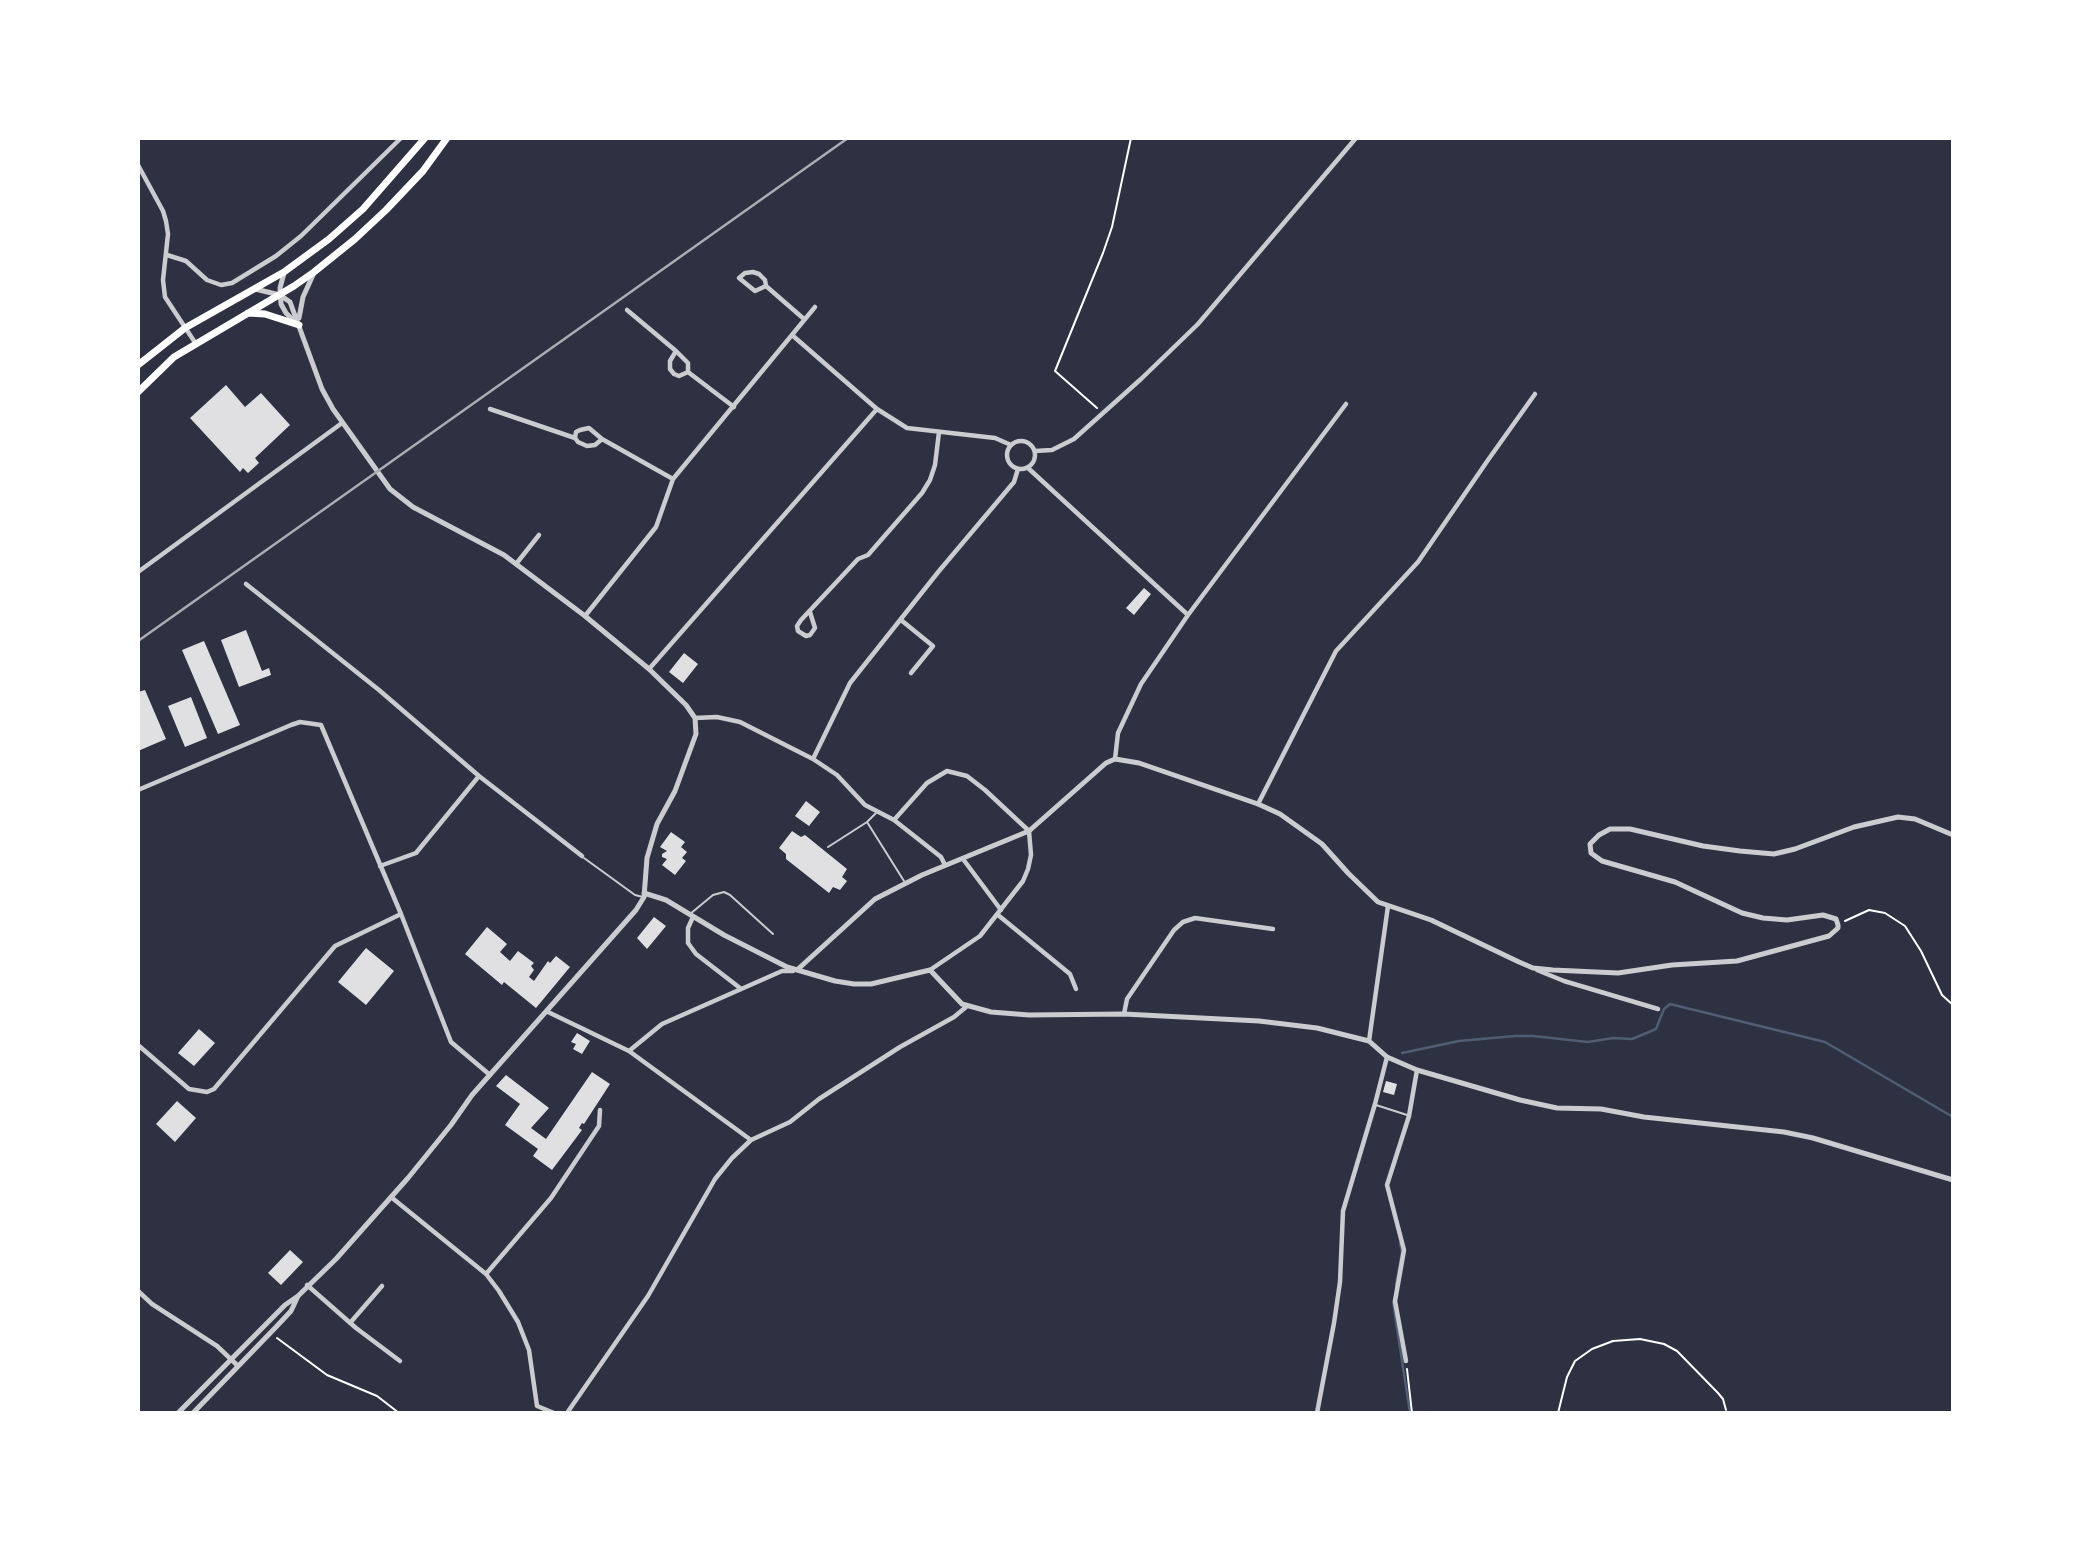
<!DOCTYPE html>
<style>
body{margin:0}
#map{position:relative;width:2091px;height:1551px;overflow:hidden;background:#2d3142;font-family:"Public Sans",sans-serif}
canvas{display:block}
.frame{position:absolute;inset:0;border:140px solid #fff;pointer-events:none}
</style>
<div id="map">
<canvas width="2091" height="1551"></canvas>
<div class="frame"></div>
</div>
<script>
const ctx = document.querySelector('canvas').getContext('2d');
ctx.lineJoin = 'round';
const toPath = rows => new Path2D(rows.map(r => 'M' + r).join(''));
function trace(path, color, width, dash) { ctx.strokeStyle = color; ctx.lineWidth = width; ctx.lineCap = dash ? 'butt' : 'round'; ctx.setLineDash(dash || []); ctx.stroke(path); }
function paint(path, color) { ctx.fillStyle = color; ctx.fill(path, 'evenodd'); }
trace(toPath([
 [1402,1053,1459,1041,1515,1036,1533,1036,1588,1042,1613,1038,1632,1039,1656,1029,1664,1009,1670,1004,1825,1042,1953,1117],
 [1396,1285,1402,1252,1400,1243],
 [1393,1302,1410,1413]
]), '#4f5d75', 2.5);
paint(toPath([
 [226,385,245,407,261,393,290,425,255,458,259,463,248,473,243,468,240,472,190,418],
 [1144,588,1151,594,1134,615,1126,608],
 [246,630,262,671,269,668,271,675,239,687,221,640],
 [204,641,240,725,218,734,182,650],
 [684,653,698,664,683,683,669,672],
 [145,690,166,739,138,751,138,692],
 [191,697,207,738,185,747,168,706],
 [806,801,820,812,809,826,795,816],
 [792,831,801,837,805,835,847,869,842,877,847,881,840,890,833,887,829,893,786,859,786,854,779,848],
 [671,832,685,842,681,847,687,852,682,858,686,861,675,875,662,865,667,859,662,857,662,854,667,851,660,847],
 [654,917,666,926,647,949,637,938],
 [487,927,507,944,500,952,510,961,518,951,534,963,531,966,534,970,529,977,534,981,548,961,550,963,556,956,570,967,536,1008,504,982,502,985,465,954],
 [366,948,394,971,366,1005,338,982],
 [199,1029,215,1043,194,1066,178,1053],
 [577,1033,590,1041,582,1054,573,1049,576,1044,571,1042],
 [592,1072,610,1084,584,1124,582,1123,579,1128,582,1130,552,1170,533,1156,538,1149,505,1125,520,1104,496,1086,506,1075,549,1108,531,1128,546,1139],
 [1386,1081,1397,1084,1394,1095,1383,1092],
 [177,1101,196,1118,175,1142,156,1124],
 [290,1250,303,1262,281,1285,268,1273]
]), '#e0e0e3');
trace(toPath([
 [1097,408,1055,371,1103,253,1112,227,1131,138],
 [1845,921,1869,910,1885,913,1905,926,1921,951,1942,995,1953,1005],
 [277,1338,327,1375,377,1396,399,1413],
 [1407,1369,1412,1413],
 [1558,1413,1567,1377,1575,1361,1592,1349,1613,1341,1640,1339,1664,1344,1677,1351,1718,1393,1723,1399,1726,1410]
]), '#fff', 2);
trace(toPath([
 [867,822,904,881],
 [828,847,867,822,876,813],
 [584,858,635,895,643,897],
 [690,914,713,895,724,892,730,895,773,934],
 [1376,1105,1407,1115]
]), '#caccd0', 2);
trace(toPath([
 [138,165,163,211,166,221,168,234,163,280,165,297,196,344],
 [167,255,186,261,207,280,221,285,232,283,276,256,301,236,401,138],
 [766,286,755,291,739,278,745,273,753,272,759,274,765,280,766,286,804,319],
 [627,310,676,351,670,361,670,369,674,374,679,376,688,372,734,407],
 [792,335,877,409,907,428,995,438,1011,445],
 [676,351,688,363,688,372],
 [490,409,575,438,578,442,587,446,595,445,602,439,673,479],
 [575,438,576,432,580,430,589,428,602,439],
 '1007 455a14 14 0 1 1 28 0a14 14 0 1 1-28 0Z',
 [1035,451,1052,450,1074,439,1141,379,1198,324,1356,138],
 [1028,468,1188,615],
 [516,564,539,535],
 [138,572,342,423],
 [246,584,379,690,479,776,582,856],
 [810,612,815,628,810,635,806,636,798,631,797,626,801,620,858,559,868,555,922,493,930,480,935,465,939,432],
 [585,616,656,527,673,479,815,307],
 [901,620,933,646,911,673],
 [649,669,877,409],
 [695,718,717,717,740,722,813,759,837,775,865,805,894,820,941,857,945,865],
 [813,759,850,683,939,571,1014,482,1018,469],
 [1115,759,1118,733,1141,684,1188,615,1346,404],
 [138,790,291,725,300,722,321,725,401,914,451,1042,490,1075],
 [1258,804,1336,651,1418,562,1488,460,1535,394],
 [894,820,927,783,947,771,967,776,985,790,1029,831,1031,855,1028,869,1023,881,980,936,930,970],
 [963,859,1001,910],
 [380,866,416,853,479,776],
 [998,915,1070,974,1076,989],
 [693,917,688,928,688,943,696,954,740,988],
 [1537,970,1564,981,1658,1009],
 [548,1012,629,1051,751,1140],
 [1124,1014,1127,999,1174,930,1183,922,1195,918,1273,929],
 [1369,1041,1388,906],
 [138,1045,189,1089,207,1092,214,1089,335,946,401,914],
 [629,1051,662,1024,782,971,793,971],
 [391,1197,486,1274,499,1291,518,1322,529,1350,537,1406,554,1413],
 [486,1274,551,1198,599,1126,600,1110],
 [307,1285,356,1328,400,1361],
 [138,1291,152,1304,217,1346,238,1366],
 [350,1323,382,1286],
 [1406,1361,1395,1301,1404,1250,1387,1185,1409,1116,1417,1070],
 [567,1413,648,1296,715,1179,732,1158,751,1140,790,1122,819,1099,900,1047,954,1017,966,1007],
 [1317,1413,1334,1323,1340,1282,1343,1211,1375,1104,1387,1057]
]), '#caccd0', 4.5);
trace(toPath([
 [284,273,280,288,281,304,286,313,296,323],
 [299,318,303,297,313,275],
 [644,893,666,900,724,935,787,967,835,981,854,984,871,984,930,970,962,1004,991,1012,1029,1015,1124,1014,1259,1021,1317,1028,1369,1041,1387,1057,1417,1070,1520,1100,1557,1108,1601,1109,1644,1117,1784,1132,1813,1138,1953,1180],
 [797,970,875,899,922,875,1029,831,1106,763,1115,759,1139,763,1258,804,1280,814,1322,844,1348,873,1378,902,1431,920,1519,962,1533,968,1553,970,1618,973,1672,965,1737,961,1829,936,1838,928,1838,925,1836,919,1823,915,1787,920,1763,918,1742,913,1675,882,1602,861,1591,853,1590,844,1599,835,1610,829,1630,829,1703,846,1740,851,1774,854,1795,849,1854,827,1898,817,1915,819,1953,835],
 [178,1413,285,1305,298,1296,336,1259,408,1178,451,1125,472,1095,636,910,644,897,647,858,657,824,675,791,696,734,695,718,686,705,649,669,585,616,504,555,413,507,390,489,333,409,322,389,290,302,280,295,255,289],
 [193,1413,276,1327,291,1311,298,1296]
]), '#caccd0', 5);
trace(toPath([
 [248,313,265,314,299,325],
 [138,365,185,328,284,272,329,239,363,209,425,138],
 [138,392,174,357,294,286,314,272,355,239,386,210,423,171,447,138]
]), '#fff', 7);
trace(toPath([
 [138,641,848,138]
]), '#abadb3', 2.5);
</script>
